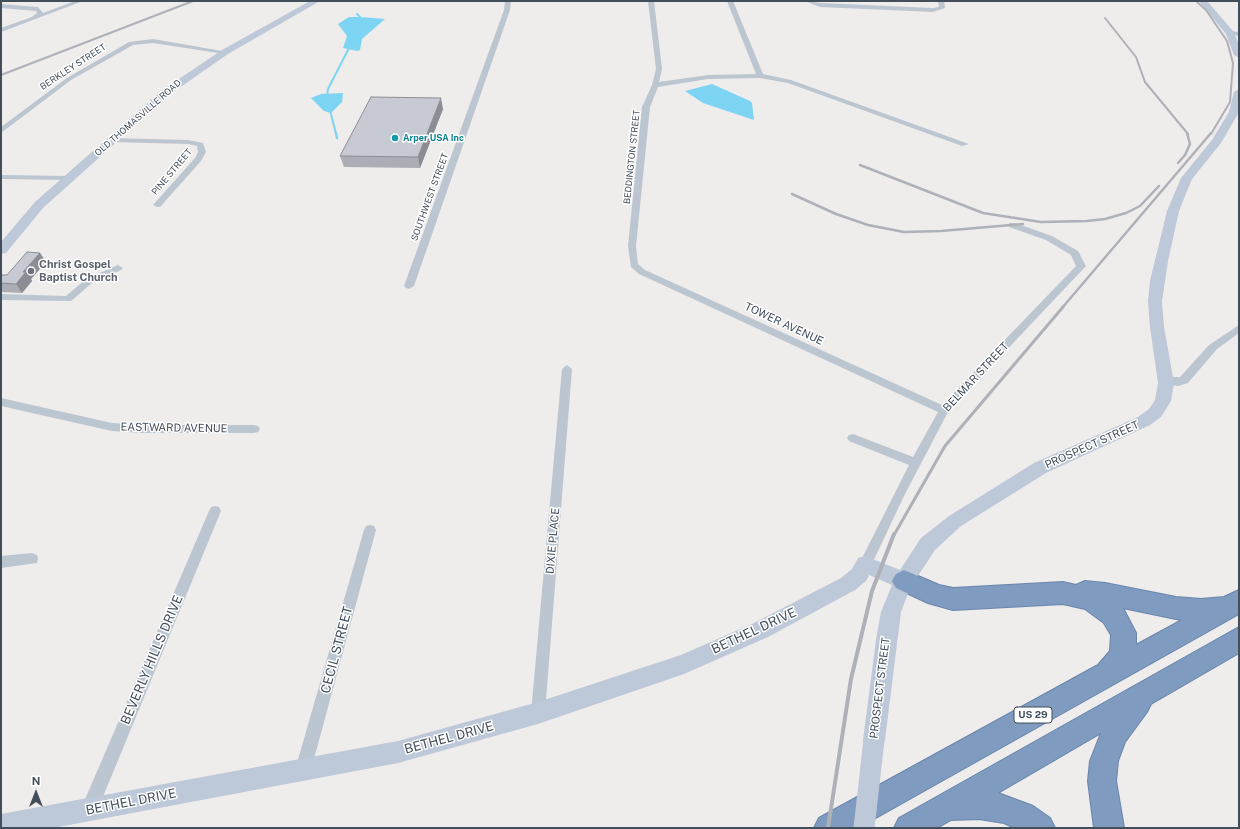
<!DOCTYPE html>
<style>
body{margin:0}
#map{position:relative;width:1240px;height:829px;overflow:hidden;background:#efecec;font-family:"Public Sans",sans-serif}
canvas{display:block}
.frame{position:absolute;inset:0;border:2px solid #434e5b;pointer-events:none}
.north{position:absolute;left:16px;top:773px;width:40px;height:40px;-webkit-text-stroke:3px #fff;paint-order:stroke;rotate:0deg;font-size:11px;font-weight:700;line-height:16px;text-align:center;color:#434e5b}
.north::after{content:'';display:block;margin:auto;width:14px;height:18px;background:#434e5b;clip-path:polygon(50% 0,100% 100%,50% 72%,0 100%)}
</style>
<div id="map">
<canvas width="1240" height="829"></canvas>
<div class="frame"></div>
<div class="north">N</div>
</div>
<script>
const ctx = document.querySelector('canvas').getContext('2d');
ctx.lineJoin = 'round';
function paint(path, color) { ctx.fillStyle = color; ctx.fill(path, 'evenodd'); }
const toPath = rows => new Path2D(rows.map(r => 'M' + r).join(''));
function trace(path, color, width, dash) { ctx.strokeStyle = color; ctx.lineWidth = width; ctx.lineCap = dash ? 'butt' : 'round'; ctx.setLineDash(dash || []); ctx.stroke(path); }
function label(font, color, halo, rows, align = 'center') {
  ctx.font = font + ' "Public Sans",sans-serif'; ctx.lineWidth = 3; ctx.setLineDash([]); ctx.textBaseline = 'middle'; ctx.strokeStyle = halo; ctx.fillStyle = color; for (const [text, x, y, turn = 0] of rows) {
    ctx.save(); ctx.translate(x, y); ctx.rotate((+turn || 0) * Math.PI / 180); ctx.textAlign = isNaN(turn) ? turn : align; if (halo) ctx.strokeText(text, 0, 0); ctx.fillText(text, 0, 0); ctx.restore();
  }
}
paint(toPath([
 [349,17,360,17,385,19,362,39,360,50,357,51,343,48,347,36,338,24],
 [712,84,750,101,752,103,754,120,703,103,685,91],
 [343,93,342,102,331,113,324,111,311,98,321,94]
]), '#7ed4f3');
trace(toPath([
 [357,14,360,17,359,20],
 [327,97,328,89,350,46],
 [330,110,336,134]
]), '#7ed4f3', 2);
trace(toPath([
 [336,133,337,138]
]), '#7ed4f3', 2.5);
const highway = toPath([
 [904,570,939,585,953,588,1063,582,1076,585,1085,581,1105,583,1176,597,1201,599,1224,597,1239,590,1239,614,858,828,814,828,819,818,1098,665,1110,651,1111,635,1104,623,1085,609,1063,604,953,610,928,603,896,588,892,581,896,574,904,570],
 [1123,608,1176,619,1182,620,1136,645,1136,633,1123,608],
 [1239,627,1239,653,1151,704,1147,712,1125,742,1118,761,1116,781,1124,828,1094,828,1088,781,1090,761,1101,733,998,793,1033,806,1050,818,1055,828,1015,828,1004,823,979,819,951,820,937,828,894,828,899,818,1239,627]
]);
trace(highway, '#6a86ac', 2);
paint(toPath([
 [75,1,83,1,1,32,1,28,32,17,37,13,36,11,1,8,1,4,38,7,43,13,75,1],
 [505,1,511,1,510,10,414,286,409,289,406,288,404,286,504,10,505,1],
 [648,1,654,1,662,69,659,82,708,75,756,74,727,1,733,1,763,74,791,80,969,144,962,146,788,83,760,78,708,79,658,87,650,107,636,246,638,264,645,270,942,405,1076,266,1071,255,1046,240,1009,227,1009,223,1015,223,1052,236,1078,251,1086,266,948,412,905,494,870,568,865,570,860,568,859,564,909,465,849,441,847,438,849,435,853,434,913,457,938,412,639,274,631,267,628,246,642,107,652,85,656,69,648,1],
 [805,1,821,3,933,8,939,7,938,1,944,1,945,8,933,12,820,7,805,1],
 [1230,31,1239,32,1239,36,1228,34,1228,32,1230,31],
 [153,39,228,52,225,54,153,43,133,45,71,80,1,133,1,127,67,78,129,42,153,39],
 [108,138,188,140,203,143,206,152,201,161,160,207,157,207,153,205,195,158,198,152,197,146,188,144,111,142,107,140,108,138],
 [1,175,70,176,74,178,70,180,1,179,1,175],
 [118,265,123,268,121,270,92,283,71,301,1,300,1,294,66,296,86,279,118,265],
 [1239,325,1239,333,1217,349,1188,383,1178,386,1162,383,1161,380,1162,377,1180,377,1209,345,1239,325],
 [567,365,572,369,545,713,543,718,538,720,533,718,531,713,562,369,567,365],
 [1,398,112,423,142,425,254,425,258,426,260,429,258,432,254,433,142,433,112,431,1,406,1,398],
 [215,506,219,507,221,511,95,816,89,818,83,816,81,810,83,804,209,511,211,507,215,506],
 [370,525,374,526,376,530,311,770,308,775,303,778,298,775,295,770,364,530,366,526,370,525],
 [32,553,37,555,38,559,37,563,1,568,1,556,32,553]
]), '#bbc6d0');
paint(toPath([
 [310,1,320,1,228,54,169,95,43,208,6,253,1,254,1,242,35,202,161,91,222,50,310,1],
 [1199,1,1207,1,1233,31,1239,44,1239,58,1234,55,1226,34,1199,1],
 [1239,89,1239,112,1221,143,1192,179,1187,191,1179,211,1168,261,1162,301,1164,327,1174,383,1171,401,1161,417,1150,425,1046,473,961,526,935,550,910,588,901,612,885,740,882,748,874,751,866,748,863,740,876,640,881,612,892,585,869,575,866,581,855,590,768,637,684,674,538,724,398,763,53,828,1,828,1,814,398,741,538,702,681,655,754,623,841,578,852,569,858,558,865,556,900,570,921,538,949,516,1034,463,1138,417,1149,409,1155,400,1158,383,1150,327,1148,301,1150,281,1167,211,1181,178,1212,140,1229,112,1234,92,1239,89]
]), '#bdc8d8');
paint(highway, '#7f9bc0');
trace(toPath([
 [1196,1,1206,10,1227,41,1233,63,1230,102,1211,134],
 [1105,18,1136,57,1145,82,1188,134],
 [1,75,193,1]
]), '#aeb1b7', 2);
trace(toPath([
 [1178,163,1185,155,1190,144,1187,133],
 [860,165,983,213,1041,222,1087,221,1105,219,1126,213,1140,206,1159,186],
 [792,194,836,214,868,225,904,232,941,231,1023,224],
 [1062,308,1211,133]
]), '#aeb1b7', 2.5);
trace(toPath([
 [894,535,945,446,1063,307]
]), '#aeb1b7', 3);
trace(toPath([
 [828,828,851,679,872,591,894,534]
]), '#aeb1b7', 4);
trace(toPath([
 [864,828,874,740]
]), '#bdc8d8', 21);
paint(toPath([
 [443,109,420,168,344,167,340,156],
 [40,253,46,262,31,279,32,281,22,293,1,292,1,283,7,275]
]), '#abaeb5');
paint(toPath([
 [441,98,443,109,420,168,418,157],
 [40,253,46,262,31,279,32,281,22,293,16,284,23,272]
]), '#8b8d94');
const building = toPath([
 [371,97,441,98,418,157,340,156,371,97],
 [27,252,40,253,23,272,26,272,16,284,1,283,1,275,7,275,27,252]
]);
paint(building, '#c7cad3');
trace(building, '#8b8d94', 1);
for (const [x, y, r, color] of [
 [395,138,4,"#0f9aa8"],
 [31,271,4,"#6b7280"]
]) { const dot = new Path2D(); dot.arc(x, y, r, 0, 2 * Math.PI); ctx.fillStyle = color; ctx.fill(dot); trace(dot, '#fff', 1.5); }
label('9px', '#434e5b', '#fff', [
 ["BERKLEY STREET",73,67,-33],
 ["OLD THOMASVILLE ROAD",138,118,-41],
 ["BEDDINGTON STREET",632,157,-84],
 ["PINE STREET",172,172,-50],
 ["SOUTHWEST STREET",430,197,-70]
]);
label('bold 9px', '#0d838f', '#fff', [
 ["Arper USA Inc",403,138]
], 'left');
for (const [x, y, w] of [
 [1033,715,38]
]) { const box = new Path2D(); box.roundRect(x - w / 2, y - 8, w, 16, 3); ctx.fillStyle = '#fff'; ctx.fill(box); trace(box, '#434e5b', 1); }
label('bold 10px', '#434e5b', null, [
 ["US 29",1033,715]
]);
label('bold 11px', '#5b616d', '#fff', [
 ["Christ Gospel",39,265],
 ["Baptist Church",39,278]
], 'left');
label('11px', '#434e5b', '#fff', [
 ["TOWER AVENUE",784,324,25],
 ["BELMAR STREET",976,377,-47],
 ["EASTWARD AVENUE",174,428,1],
 ["PROSPECT STREET",1092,445,-24],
 ["DIXIE PLACE",553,541,-85],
 ["PROSPECT STREET",880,688,-83]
]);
label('13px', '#434e5b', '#fff', [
 ["BETHEL DRIVE",754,631,-25],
 ["CECIL STREET",337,650,-75],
 ["BEVERLY HILLS DRIVE",152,660,-67],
 ["BETHEL DRIVE",449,738,-15],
 ["BETHEL DRIVE",131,802,-11]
]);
</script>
